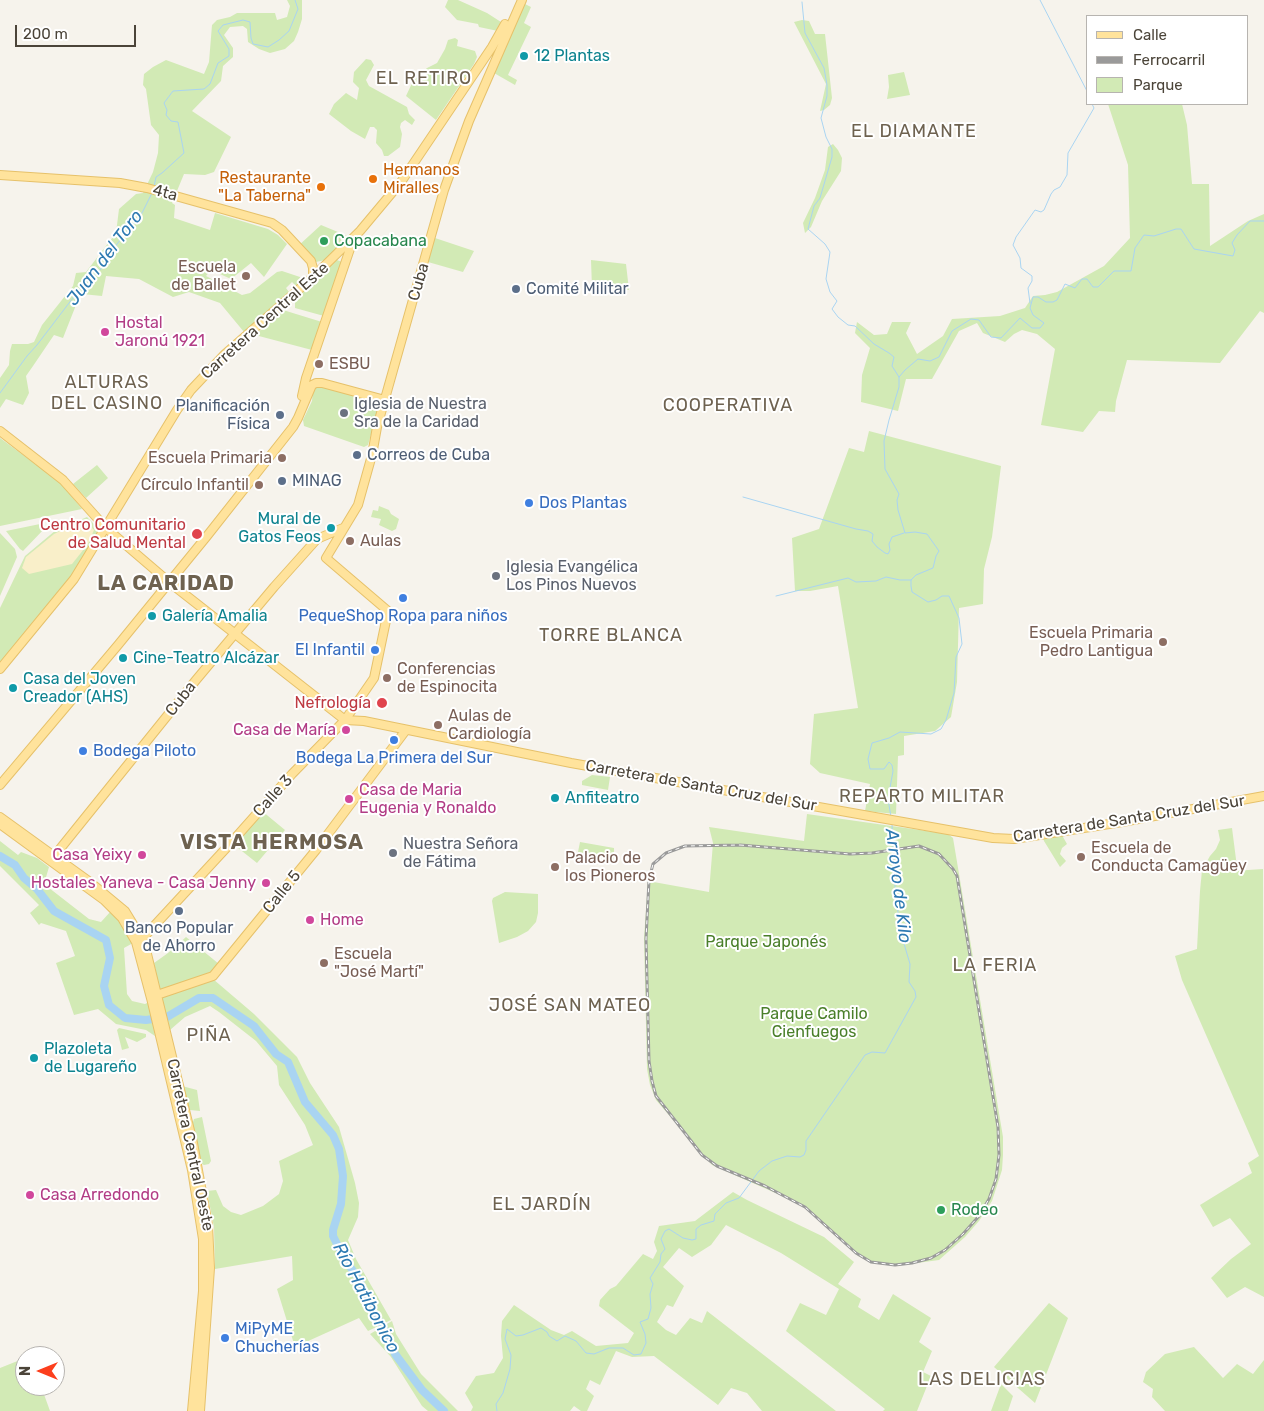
<!DOCTYPE html>
<meta charset="utf-8">
<style>
body{margin:0}
#map{position:relative;width:1264px;height:1411px;overflow:hidden;background:#f6f3ec;font-family:Rubik,sans-serif}
canvas{display:block}
.legend{position:absolute;left:1086px;top:15px;width:162px;height:90px;box-sizing:border-box;background:#fff;border:1px solid #b7b4b0;margin:0;padding:6px 9px;list-style:none;font-size:15px;color:#4b4439}
.legend li{display:flex;align-items:center;gap:10px;height:25px}
.legend b{width:25px;border:1px solid #b7b4b0}
.north{position:absolute;left:15px;top:1346px;width:50px;height:50px;box-sizing:border-box;background:#fff;border:1px solid #b7b4b0;border-radius:50%;rotate:270deg;font-size:14px;font-weight:700;line-height:20px;text-align:center;color:#4b4439}
.north::after{content:'';display:block;margin:auto;width:18px;height:22px;background:#fc3f1d;clip-path:polygon(50% 0,100% 100%,50% 72%,0 100%)}
.scale{position:absolute;left:15px;top:25px;width:121px;height:22px;box-sizing:border-box;border:2px solid #4b4439;border-top:0;padding-left:6px;font-size:15px;line-height:18px;white-space:nowrap;color:#4b4439;-webkit-text-stroke:4px #fff;paint-order:stroke}
</style>
<div id="map">
<canvas width="1264" height="1411"></canvas>
<ul class="legend">
<li><b style="height:6px;background:#ffe39c"></b>Calle</li>
<li><b style="height:6px;background:#9a9a9a"></b>Ferrocarril</li>
<li><b style="height:14px;background:#d2eab5"></b>Parque</li>
</ul>
<div class="north">N</div>
<div class="scale">200 m</div>
</div>
<script>
const ctx = document.querySelector('canvas').getContext('2d');
ctx.lineJoin = 'round';
function paint(path, color) { ctx.fillStyle = color; ctx.fill(path, 'evenodd'); }
const toPath = rows => new Path2D(rows.map(r => 'M' + r).join(''));
function trace(path, color, width, dash) { ctx.strokeStyle = color; ctx.lineWidth = width; ctx.lineCap = dash ? 'butt' : 'round'; ctx.setLineDash(dash || []); ctx.stroke(path); }
function label(font, color, halo, rows, align = 'center') {
  ctx.font = font + ' Rubik,sans-serif'; ctx.lineWidth = 4; ctx.setLineDash([]); ctx.textBaseline = 'middle'; ctx.strokeStyle = halo; ctx.fillStyle = color; for (const [text, x, y, turn = 0] of rows) {
    ctx.save(); ctx.translate(x, y); ctx.rotate((+turn || 0) * Math.PI / 180); ctx.textAlign = isNaN(turn) ? turn : align; if (halo) ctx.strokeText(text, 0, 0); ctx.fillText(text, 0, 0); ctx.restore();
  }
}
paint(toPath([
 [287,0,302,0,302,19,298,32,294,41,285,49,270,53,259,49,248,42,247,29,243,26,230,27,224,35,233,48,233,57,223,66,221,81,192,111,231,137,214,172,205,175,184,174,172,203,175,205,174,218,210,230,215,213,268,229,278,235,287,244,264,277,251,263,231,279,211,270,206,276,242,295,250,293,277,272,282,271,300,277,302,280,296,286,292,282,286,288,289,292,244,332,220,303,189,292,173,297,139,279,106,276,102,296,82,294,78,300,63,338,54,335,33,366,26,376,29,393,23,405,6,399,0,408,0,378,9,365,10,351,12,344,28,344,34,342,42,325,73,286,76,273,86,272,116,233,119,209,136,194,143,193,153,172,158,153,159,135,151,125,146,89,143,85,144,74,153,67,166,60,204,74,209,62,212,25,217,20,230,17,237,13,275,13,277,20,287,17,290,6],
 [448,0,458,0,487,13,501,22,501,24,498,31,479,27,478,24,457,20,445,7],
 [525,4,531,7,524,23,531,27,508,75,517,80,515,85,494,73],
 [802,20,809,21,815,34,825,34,832,98,830,105,824,110,820,111,826,84,794,22],
 [455,38,458,40,457,46,475,51,477,57,474,64,436,120,406,96,413,81,427,68,437,63,445,49,448,40],
 [366,59,371,60,374,65,366,80,369,86,407,107,409,114,415,120,412,125,405,120,401,123,400,127,402,134,400,147,388,156,384,156,382,150,376,143,377,130,374,127,370,127,365,139,351,131,329,114,334,104,346,93,357,100,359,88,353,82,354,72],
 [904,72,910,95,887,99,889,87,888,75],
 [1108,104,1182,104,1187,125,1192,184,1209,184,1210,246,1248,221,1264,214,1264,313,1260,311,1220,363,1127,360,1116,401,1115,412,1099,411,1083,432,1041,425,1055,349,1037,334,1022,330,1014,334,1005,342,983,333,977,323,959,331,932,379,906,379,898,411,861,402,862,375,870,348,855,333,857,322,874,335,887,334,892,322,911,322,906,333,917,354,943,336,952,319,1000,316,1025,308,1033,296,1045,295,1057,292,1104,266,1130,238,1128,165],
 [833,144,838,150,842,158,841,171,822,201,811,227,805,233,803,223,815,198,825,170,828,147],
 [321,225,350,237,325,260,316,262,298,246],
 [435,238,474,251,463,272,428,262],
 [337,260,342,262,324,316,295,308,295,298],
 [591,260,626,264,629,290,592,288],
 [283,310,322,322,312,350,255,335],
 [318,386,377,402,379,406,368,445,364,447,304,426,303,420,312,401,313,389],
 [869,431,1001,466,992,537,984,569,983,604,959,608,957,682,951,717,935,731,904,736,904,755,898,756,896,814,865,811,870,784,820,773,810,764,814,714,858,708,838,586,810,591,795,591,792,538,819,529,849,448,864,452],
 [0,438,61,483,82,509,0,526],
 [97,465,108,478,86,498,73,484],
 [379,506,389,510,391,514,399,519,396,529,392,531,379,525,381,519,371,517,373,510,378,511],
 [87,517,96,526,99,533,72,576,0,664,0,608,25,556,56,530],
 [40,524,45,526,45,528,23,551,20,549,6,531],
 [0,533,15,549,17,557,0,596],
 [592,775,610,777,608,790,582,785,582,781],
 [262,811,285,830,257,863,233,844],
 [807,814,948,834,953,838,1003,1137,1003,1155,1002,1170,992,1201,979,1221,965,1237,939,1260,895,1266,872,1263,858,1256,805,1206,712,1165,656,1100,650,1085,647,1069,644,938,648,881,709,892,713,843,709,827,804,841],
 [1232,828,1237,867,1233,871,1263,869,1264,1297,1245,1287,1227,1298,1211,1278,1231,1259,1251,1244,1230,1218,1213,1227,1200,1205,1252,1173,1248,1163,1259,1156,1182,980,1175,956,1197,949,1200,891,1202,870,1210,856,1216,849,1220,840,1218,830],
 [1063,833,1063,837,1067,844,1062,848,1060,854,1066,861,1060,867,1044,841,1043,837],
 [0,841,18,855,21,852,37,858,49,867,44,884,89,919,101,922,111,911,122,924,133,943,124,948,127,994,132,1001,145,1004,149,1002,155,1036,146,1030,116,1024,98,1009,74,1015,56,963,75,956,66,931,41,923,39,925,30,913,39,905,0,866],
 [580,842,614,848,614,860,578,852],
 [505,892,538,894,538,913,536,922,528,931,517,937,499,943,492,901,493,898],
 [186,937,219,964,211,973,160,991,154,963,168,953],
 [213,979,254,1014,297,1057,310,1083,339,1127,355,1183,359,1203,358,1217,348,1240,356,1259,391,1320,368,1331,359,1318,295,1347,277,1289,293,1280,292,1256,215,1269,214,1227,207,1191,216,1190,223,1206,231,1212,241,1215,263,1206,279,1194,283,1181,279,1161,313,1145,305,1125,279,1085,277,1066,256,1041,219,1012,210,1006,185,1017,170,1030,162,998],
 [119,1028,146,1034,146,1037,137,1042,125,1037,129,1048,122,1050,117,1030],
 [182,1086,197,1090,200,1111,190,1110],
 [202,1117,211,1161,209,1164,204,1165,200,1163,192,1125,194,1119],
 [733,1192,747,1200,824,1237,854,1262,838,1284,861,1299,858,1307,879,1320,893,1294,931,1318,919,1342,932,1351,923,1372,931,1376,917,1411,883,1411,885,1409,786,1331,800,1303,826,1315,839,1289,781,1253,726,1225,711,1245,692,1257,679,1248,663,1267,684,1286,673,1307,667,1305,657,1322,666,1330,676,1335,690,1318,702,1323,707,1311,836,1411,762,1411,747,1393,731,1388,718,1405,654,1356,632,1357,616,1351,600,1385,590,1380,586,1389,594,1396,587,1411,581,1411,574,1406,570,1411,471,1411,473,1407,465,1393,476,1376,494,1373,503,1358,501,1336,502,1321,514,1305,551,1330,564,1335,572,1331,596,1346,628,1343,634,1333,599,1306,600,1300,610,1289,616,1286,643,1254,653,1259,657,1251,654,1242,659,1226,695,1221],
 [1049,1303,1068,1318,1035,1403,994,1367],
 [392,1321,396,1334,421,1374,458,1411,428,1411,422,1406,391,1357,370,1334],
 [1194,1347,1223,1378,1237,1364,1253,1374,1264,1360,1264,1411,1165,1411,1152,1397,1153,1389,1143,1382,1146,1372,1165,1354],
 [25,1358,25,1386,41,1386,50,1411,0,1411,0,1368],
 [1001,1384,1013,1396,1008,1411,991,1411]
]), '#d2eab5');
paint(toPath([
 [80,521,86,522,94,530,88,544,72,564,29,574,22,568,26,557,54,534]
]), '#f9efc9');
trace(toPath([
 [1040,0,1088,93],
 [802,2,805,33,824,68,827,85,827,96,821,118,826,137,832,149,832,157,820,198,814,206,808,229,825,244,830,252,826,279,830,292,837,301,832,309,838,317,848,325,855,326,874,344,889,353,894,357,892,366,899,377],
 [154,187,156,177,162,173,184,153,178,122,171,121,166,115,167,110,164,103,173,91,204,89,210,84,218,63,229,56,229,49,218,31,223,25,243,20,250,22,251,38,253,44,268,47,279,40,289,31,298,9,295,0],
 [1030,303,1028,288,1032,281,1032,276,1021,268,1020,258,1013,245,1016,237,1035,210,1041,212,1044,210,1051,194,1054,190,1060,187,1067,175,1068,153,1094,108,1092,104],
 [0,393,27,356,37,345,82,286,101,269,109,254,142,213,152,193],
 [743,497,856,529,868,531,873,534,872,541,877,547,885,553,888,554,890,550,889,544,892,537,904,533],
 [776,596,848,578,856,582,876,581,886,577,900,580,911,580],
 [891,817,888,799,893,771,892,765,889,762,884,769,870,769,868,759,872,743,889,738,900,732,931,734,941,729,946,720,954,693,956,657,962,644,959,618,949,596,942,596,936,600,928,602,912,592,911,586,911,580,916,575,933,568,936,556,939,551,927,534,915,532,905,533,898,510,897,500,899,494,885,469,884,441,889,420,899,387,899,377,905,370,918,359,930,361,939,357,952,331,971,319,979,320,991,337,1001,338,1020,318,1032,328,1040,328,1044,323,1033,315,1030,308,1033,297,1038,297,1046,302,1053,302,1057,300,1065,284,1075,288,1082,279,1087,279,1093,287,1098,287,1114,271,1131,271,1135,248,1144,235,1154,236,1176,229,1181,229,1194,249,1233,256,1235,250,1232,243,1237,235,1250,221,1264,221],
 [497,1411,496,1404,503,1393,510,1369,511,1355,505,1339,507,1329,516,1336,523,1335,541,1328,547,1332,549,1336,557,1341,565,1336,576,1341,586,1353,594,1354,609,1348,623,1348,634,1355,641,1354,646,1343,645,1334,640,1322,648,1319,651,1308,650,1294,653,1284,650,1278,660,1262,661,1254,665,1249,661,1239,665,1231,669,1229,683,1238,692,1240,696,1239,696,1229,701,1225,714,1221,715,1214,726,1203,739,1198,759,1171,772,1161,787,1156,800,1157,804,1155,806,1150,806,1141,865,1055,872,1052,885,1053,916,997,915,991,909,982,910,964,900,930,894,877,892,824]
]), '#a9d4f2', 1);
trace(toPath([
 [0,856,15,865,24,878,37,889,54,911,106,940,110,958,104,986,109,1005,125,1018,146,1020,167,1017,199,998,213,998,254,1026,276,1054,288,1062,305,1102,333,1135,339,1149,343,1176,341,1204,333,1230,333,1236,345,1260,359,1279,369,1305,383,1327,395,1354,422,1390,444,1411]
]), '#a9d4f2', 8);
const major = toPath([
 [0,175,120,183,147,188,272,223,282,230,311,261,313,268,313,277],
 [302,396,306,378,352,243],
 [0,431,63,480,106,528,169,582,345,720],
 [0,669,74,579,177,410,191,390,225,354,313,277,360,231,401,182,492,47,505,24],
 [345,720,364,721,571,763,993,838,1014,839,1122,822,1264,796],
 [0,785,118,645,207,536,293,427,298,418,312,385,316,383,322,383,385,400],
 [0,817,90,882,125,911,142,939,147,954,193,1143,208,1225,210,1268,200,1411],
 [0,824,104,900,122,918,136,942,152,1002,192,1170,203,1239,203,1291,192,1411],
 [51,860,196,680,274,587,317,539,343,528],
 [142,939,229,845,292,774,345,720,374,678,388,611,326,558,358,505,372,455,377,427,444,190,469,121,522,0],
 [154,996,213,976,316,850,406,730]
]);
trace(major, '#e6c16a', 10);
trace(major, '#ffe39c', 8);
const rail = toPath([
 [740,845,850,854,872,853,919,846,939,854,953,869,957,876,998,1127,999,1155,996,1179,989,1199,979,1216,963,1234,945,1250,931,1258,912,1263,895,1265,871,1262,856,1253,805,1207,765,1186,717,1166,702,1155,656,1096,652,1081,649,1061,646,939,649,880,653,864,666,853,685,846,740,845]
]);
trace(rail, '#9a9a9a', 3);
trace(rail, '#fff', 1, [4]);
for (const [x, y, r, color] of [
 [524,56,5,"#0f9aa8"],
 [373,179,5,"#e8710a"],
 [321,187,5,"#e8710a"],
 [324,241,5,"#2e9e5b"],
 [246,276,5,"#8d6e63"],
 [516,289,5,"#5c6f8a"],
 [105,332,5,"#d1479c"],
 [319,364,5,"#8d6e63"],
 [344,413,5,"#6b7280"],
 [280,415,5,"#5c6f8a"],
 [357,455,5,"#5c6f8a"],
 [282,458,5,"#8d6e63"],
 [282,481,5,"#5c6f8a"],
 [259,485,5,"#8d6e63"],
 [529,503,5,"#3f7fe0"],
 [331,528,5,"#0f9aa8"],
 [197,534,6,"#e0444e"],
 [350,541,5,"#8d6e63"],
 [496,576,5,"#6b7280"],
 [403,598,5,"#3f7fe0"],
 [152,616,5,"#0f9aa8"],
 [1163,642,5,"#8d6e63"],
 [375,650,5,"#3f7fe0"],
 [123,658,5,"#0f9aa8"],
 [387,678,5,"#8d6e63"],
 [13,688,5,"#0f9aa8"],
 [382,703,6,"#e0444e"],
 [438,725,5,"#8d6e63"],
 [346,730,5,"#d1479c"],
 [394,740,5,"#3f7fe0"],
 [83,751,5,"#3f7fe0"],
 [555,798,5,"#0f9aa8"],
 [349,799,5,"#d1479c"],
 [393,853,5,"#6b7280"],
 [142,855,5,"#d1479c"],
 [1081,857,5,"#8d6e63"],
 [555,867,5,"#8d6e63"],
 [266,883,5,"#d1479c"],
 [179,911,5,"#5c6f8a"],
 [310,920,5,"#d1479c"],
 [324,963,5,"#8d6e63"],
 [34,1058,5,"#0f9aa8"],
 [30,1195,5,"#d1479c"],
 [941,1210,5,"#2e9e5b"],
 [225,1338,5,"#3f7fe0"]
]) { const dot = new Path2D(); dot.arc(x, y, r, 0, 2 * Math.PI); ctx.fillStyle = color; ctx.fill(dot); trace(dot, '#fff', 2); }
label('16px', '#0d838f', '#fff', [
 ["12 Plantas",534,56],
 ["Mural de",321,519,"right"],
 ["Gatos Feos",321,537,"right"],
 ["Galería Amalia",162,616],
 ["Cine-Teatro Alcázar",133,658],
 ["Casa del Joven",23,679],
 ["Creador (AHS)",23,697],
 ["Anfiteatro",565,798],
 ["Plazoleta",44,1049],
 ["de Lugareño",44,1067]
], 'left');
label('16px', '#c56008', '#fff', [
 ["Hermanos",383,170],
 ["Miralles",383,188],
 ["Restaurante",311,178,"right"],
 ["\"La Taberna\"",311,196,"right"]
], 'left');
label('16px', '#4b4439', '#fff', [
 ["4ta",165,193,15],
 ["Cuba",419,282,-74],
 ["Carretera Central Este",265,321,-42],
 ["Cuba",181,699,-52],
 ["Carretera de Santa Cruz del Sur",701,786,10],
 ["Calle 3",273,796,-48],
 ["Carretera de Santa Cruz del Sur",1129,819,-9],
 ["Calle 5",282,892,-51],
 ["Carretera Central Oeste",190,1145,78]
]);
label('16px', '#27864d', '#fff', [
 ["Copacabana",334,241],
 ["Rodeo",951,1210]
], 'left');
label('16px', '#785e54', '#fff', [
 ["Escuela",236,267,"right"],
 ["de Ballet",236,285,"right"],
 ["ESBU",329,364],
 ["Escuela Primaria",272,458,"right"],
 ["Círculo Infantil",249,485,"right"],
 ["Aulas",360,541],
 ["Escuela Primaria",1153,633,"right"],
 ["Pedro Lantigua",1153,651,"right"],
 ["Conferencias",397,669],
 ["de Espinocita",397,687],
 ["Aulas de",448,716],
 ["Cardiología",448,734],
 ["Escuela de",1091,848],
 ["Conducta Camagüey",1091,866],
 ["Palacio de",565,858],
 ["los Pioneros",565,876],
 ["Escuela",334,954],
 ["\"José Martí\"",334,972]
], 'left');
label('16px', '#4e5e75', '#fff', [
 ["Comité Militar",526,289],
 ["Planificación",270,406,"right"],
 ["Física",270,424,"right"],
 ["Correos de Cuba",367,455],
 ["MINAG",292,481],
 ["Banco Popular",179,928,"center"],
 ["de Ahorro",179,946,"center"]
], 'left');
label('16px', '#b23c85', '#fff', [
 ["Hostal",115,323],
 ["Jaronú 1921",115,341],
 ["Casa de María",336,730,"right"],
 ["Casa de Maria",359,790],
 ["Eugenia y Ronaldo",359,808],
 ["Casa Yeixy",132,855,"right"],
 ["Hostales Yaneva - Casa Jenny",256,883,"right"],
 ["Home",320,920],
 ["Casa Arredondo",40,1195]
], 'left');
label('16px', '#5b616d', '#fff', [
 ["Iglesia de Nuestra",354,404],
 ["Sra de la Caridad",354,422],
 ["Iglesia Evangélica",506,567],
 ["Los Pinos Nuevos",506,585],
 ["Nuestra Señora",403,844],
 ["de Fátima",403,862]
], 'left');
label('16px', '#366cbe', '#fff', [
 ["Dos Plantas",539,503],
 ["PequeShop Ropa para niños",403,616,"center"],
 ["El Infantil",365,650,"right"],
 ["Bodega Piloto",93,751],
 ["Bodega La Primera del Sur",394,758,"center"],
 ["MiPyME",235,1329],
 ["Chucherías",235,1347]
], 'left');
label('16px', '#be3a42', '#fff', [
 ["Centro Comunitario",186,525],
 ["de Salud Mental",186,543],
 ["Nefrología",371,703]
], 'right');
label('16px', '#4a7f2a', '#fff', [
 ["Parque Japonés",766,942],
 ["Parque Camilo",814,1014],
 ["Cienfuegos",814,1032]
]);
ctx.letterSpacing = '1px';
label('18px', '#6e6250', '#fff', [
 ["EL RETIRO",424,79],
 ["EL DIAMANTE",914,132],
 ["ALTURAS",107,383],
 ["DEL CASINO",107,404],
 ["COOPERATIVA",728,406],
 ["TORRE BLANCA",611,636],
 ["REPARTO MILITAR",922,797],
 ["LA FERIA",995,966],
 ["JOSÉ SAN MATEO",570,1006],
 ["PIÑA",209,1036],
 ["EL JARDÍN",542,1205],
 ["LAS DELICIAS",982,1380]
]);
ctx.letterSpacing = '0px';
label('italic 18px', '#2e7ab2', '#fff', [
 ["Juan del Toro",105,258,-53],
 ["Arroyo de Kilo",898,886,83],
 ["Río Hatibonico",366,1298,62]
]);
ctx.letterSpacing = '1px';
label('bold 21px', '#6e6250', '#fff', [
 ["LA CARIDAD",166,584],
 ["VISTA HERMOSA",272,843]
]);
ctx.letterSpacing = '0px';
</script>
